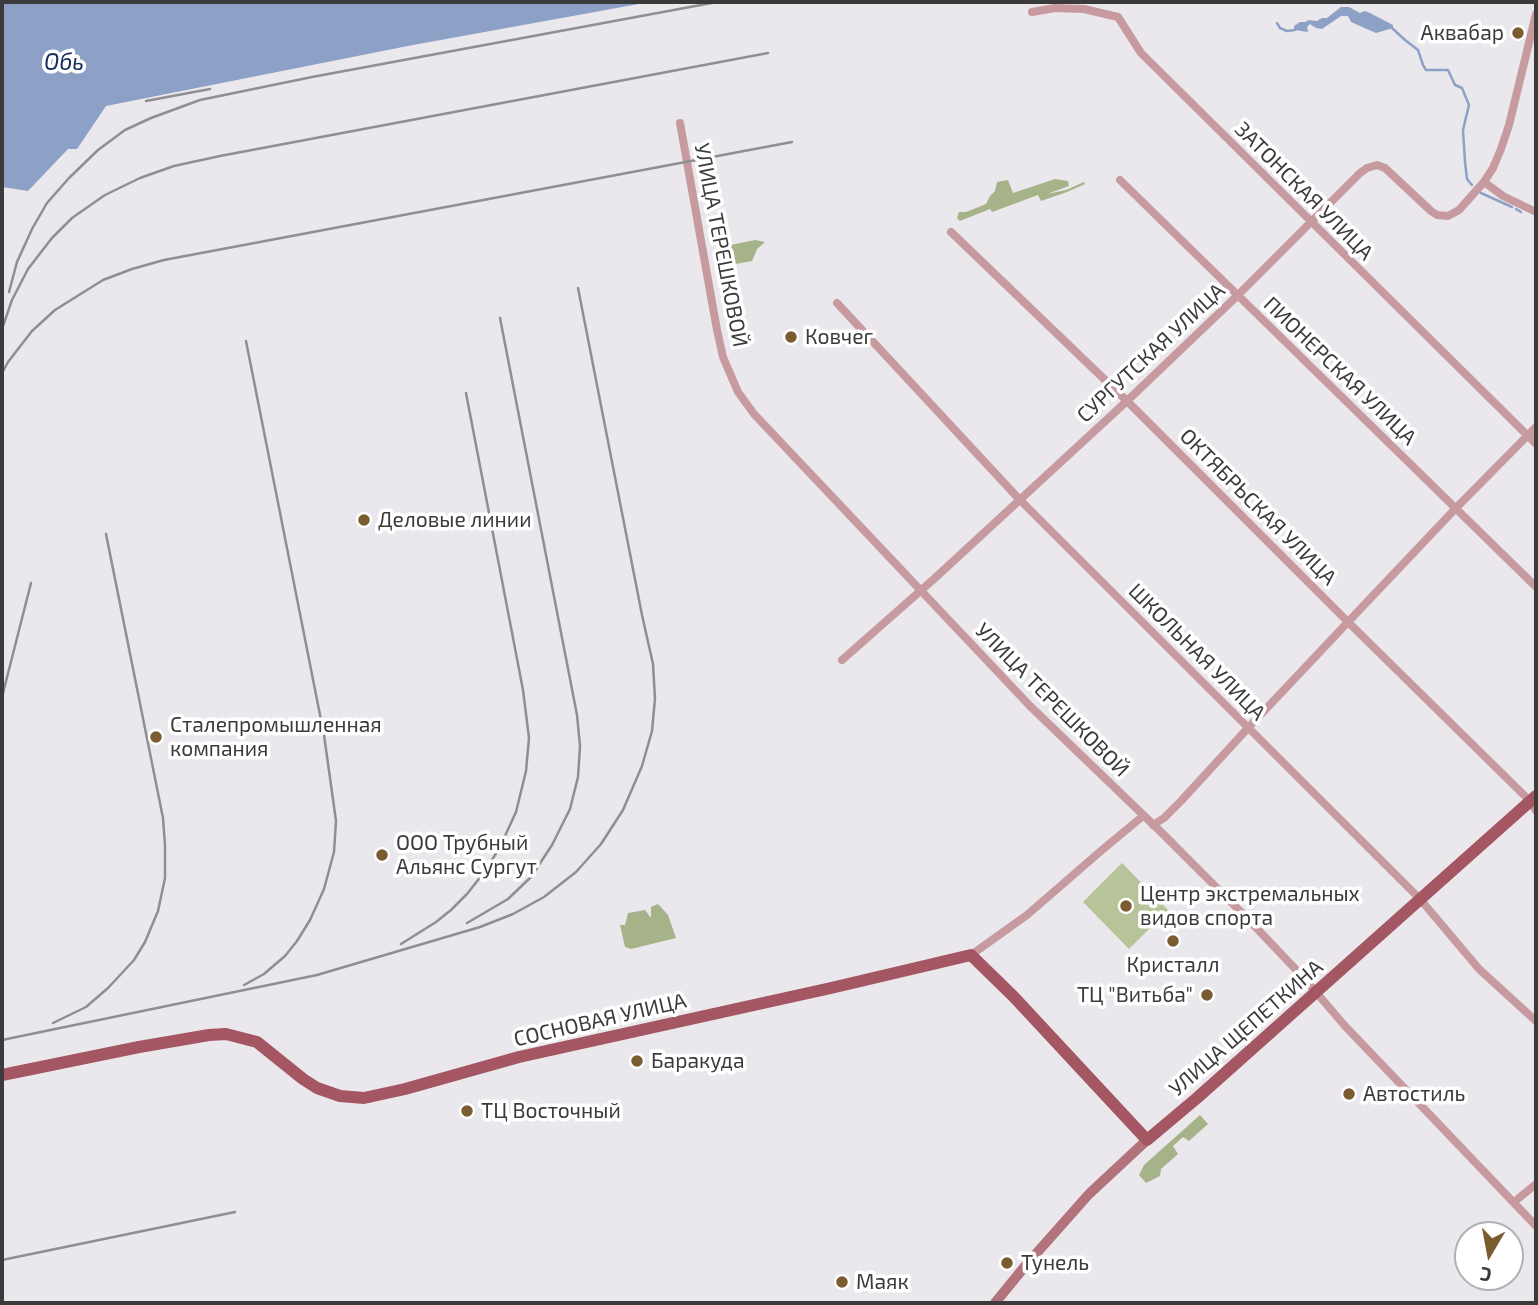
<!DOCTYPE html>
<meta charset="utf-8">
<style>
body{margin:0}
#map{position:relative;width:1538px;height:1305px;overflow:hidden;background:#eae8ed;font-family:"Exo 2",sans-serif}
canvas{display:block}
.frame{position:absolute;inset:0;border:4px solid #3b3b3c;pointer-events:none}
.north{position:absolute;left:1454px;top:1221px;width:70px;height:70px;box-sizing:border-box;background:#fff;border:2px solid #b1b1b1;border-radius:50%;rotate:190deg;font-size:19px;font-weight:700;line-height:28px;text-align:center;color:#3b3b3c}
.north::after{content:'';display:block;margin:auto;width:24px;height:32px;background:#7b5c31;clip-path:polygon(50% 0,100% 100%,50% 72%,0 100%)}
</style>
<div id="map">
<canvas width="1538" height="1305"></canvas>
<div class="frame"></div>
<div class="north">С</div>
</div>
<script>
const ctx = document.querySelector('canvas').getContext('2d');
ctx.lineJoin = 'round';
function paint(path, color) { ctx.fillStyle = color; ctx.fill(path, 'evenodd'); }
const toPath = rows => new Path2D(rows.map(r => 'M' + r).join(''));
function trace(path, color, width, dash) { ctx.strokeStyle = color; ctx.lineWidth = width; ctx.lineCap = dash ? 'butt' : 'round'; ctx.setLineDash(dash || []); ctx.stroke(path); }
function label(font, color, halo, rows, align = 'center') {
  ctx.font = font + ' "Exo 2",sans-serif'; ctx.lineWidth = 7; ctx.setLineDash([]); ctx.textBaseline = 'middle'; ctx.strokeStyle = halo; ctx.fillStyle = color; for (const [text, x, y, turn = 0] of rows) {
    ctx.save(); ctx.translate(x, y); ctx.rotate((+turn || 0) * Math.PI / 180); ctx.textAlign = isNaN(turn) ? turn : align; if (halo) ctx.strokeText(text, 0, 0); ctx.fillText(text, 0, 0); ctx.restore();
  }
}
paint(toPath([
 [1122,863,1168,910,1129,949,1083,902]
]), '#b7c49a');
paint(toPath([
 [1055,179,1068,181,1069,186,1047,194,1066,190,1084,182,1085,184,1067,192,1041,201,1038,195,992,212,990,209,960,221,957,218,959,212,966,212,986,204,990,196,995,191,997,182,1008,180,1013,193],
 [755,240,765,242,757,249,752,261,730,265,724,261,723,255,725,246],
 [658,904,668,915,676,938,631,949,625,947,620,925,625,925,628,913,645,910,651,918,651,907],
 [1200,1115,1208,1124,1189,1141,1183,1137,1173,1146,1178,1154,1161,1169,1160,1176,1146,1183,1139,1175,1144,1165]
]), '#a6b388');
paint(toPath([
 [2,2,650,2,413,45,106,106,77,149,68,149,28,191,2,187],
 [1341,7,1349,7,1360,13,1365,11,1370,13,1393,25,1393,28,1376,33,1351,22,1348,16,1341,16,1322,29,1316,28,1310,24,1307,27,1308,32,1294,30,1294,26,1300,22,1305,22,1309,20,1317,21,1322,18,1327,18]
]), '#8da1c7');
trace(toPath([
 [1277,23,1280,28,1287,31,1295,30],
 [1392,28,1405,40,1418,50,1423,65,1426,70,1448,70,1455,85,1462,88,1469,105,1463,130,1465,162,1467,179,1472,185],
 [1481,193,1512,207],
 [1516,209,1521,212]
]), '#8da1c7', 2.5);
trace(toPath([
 [1032,12,1055,8,1084,9,1118,17,1141,53,1536,444],
 [680,123,717,330,723,357,738,392,754,414,1030,706,1163,834,1246,917,1303,977,1345,1026,1536,1226],
 [1120,180,1536,587],
 [1484,182,1503,196,1536,212],
 [951,232,1127,401,1348,622,1530,801,1536,811],
 [837,303,1019,499,1420,899,1479,969,1536,1021],
 [842,660,935,578,1127,401,1237,296,1360,173,1367,168,1377,165,1385,168,1431,211,1437,215,1448,216,1459,210,1484,182,1493,168,1501,149,1509,125,1536,14],
 [1153,825,1164,818,1181,801,1248,728,1348,622,1456,508,1536,427],
 [971,955,1027,915,1102,850,1143,816],
 [1514,1202,1536,1184]
]), '#c79a9f', 8);
trace(toPath([
 [995,1303,1026,1265,1089,1194,1147,1140]
]), '#b3737b', 10);
trace(toPath([
 [2,1075,139,1047,209,1035,226,1034,257,1042,303,1079,317,1088,340,1096,364,1098,405,1089,519,1057,831,988,971,955,1014,997,1147,1140,1197,1098,1536,796]
]), '#a45662', 12);
trace(toPath([
 [146,101,210,89],
 [9,292,17,262,32,229,47,203,69,178,98,150,125,130,151,118,200,100,312,77,717,2],
 [2,329,12,300,28,269,52,238,72,218,105,195,140,178,174,166,220,156,768,53],
 [2,373,8,362,32,331,55,310,103,280,132,269,164,260,792,142],
 [2,697,31,583],
 [467,923,508,899,531,877,552,845,570,809,578,777,580,746,577,715,500,318],
 [401,944,436,922,451,910,467,894,482,875,499,849,516,812,526,771,529,738,523,690,466,393],
 [244,985,264,974,285,956,297,941,310,920,324,889,334,852,336,821,324,735,246,341],
 [53,1023,86,1007,108,988,134,960,145,942,158,911,165,878,165,845,163,818,106,534],
 [2,1040,317,975,480,927,513,914,544,897,576,872,601,844,623,810,642,766,652,731,655,699,653,664,642,615,578,288],
 [2,1260,235,1212]
]), '#8f8e91', 2.5);
for (const [x, y, r, color] of [
 [1518,33,7,"#7b5c31"],
 [791,337,7,"#7b5c31"],
 [364,520,7,"#7b5c31"],
 [156,737,7,"#7b5c31"],
 [382,855,7,"#7b5c31"],
 [1126,906,7,"#7b5c31"],
 [1173,941,7,"#7b5c31"],
 [1207,995,7,"#7b5c31"],
 [637,1061,7,"#7b5c31"],
 [1349,1094,7,"#7b5c31"],
 [467,1111,7,"#7b5c31"],
 [1007,1263,7,"#7b5c31"],
 [842,1282,7,"#7b5c31"]
]) { const dot = new Path2D(); dot.arc(x, y, r, 0, 2 * Math.PI); ctx.fillStyle = color; ctx.fill(dot); trace(dot, '#fff', 2.5); }
label('21px', '#3b3b3c', '#fff', [
 ["Аквабар",1504,33,"right"],
 ["Ковчег",805,337],
 ["Деловые линии",378,520],
 ["Сталепромышленная",170,725],
 ["компания",170,749],
 ["ООО Трубный",396,843],
 ["Альянс Сургут",396,867],
 ["Центр экстремальных",1140,894],
 ["видов спорта",1140,918],
 ["Кристалл",1173,965,"center"],
 ["ТЦ \"Витьба\"",1193,995,"right"],
 ["Баракуда",651,1061],
 ["Автостиль",1363,1094],
 ["ТЦ Восточный",481,1111],
 ["Тунель",1021,1263],
 ["Маяк",856,1282]
], 'left');
label('21px', '#3b3b3c', '#fff', [
 ["ЗАТОНСКАЯ УЛИЦА",1304,191,45],
 ["УЛИЦА ТЕРЕШКОВОЙ",721,245,79],
 ["СУРГУТСКАЯ УЛИЦА",1151,353,-43],
 ["ПИОНЕРСКАЯ УЛИЦА",1340,371,44],
 ["ОКТЯБРЬСКАЯ УЛИЦА",1258,507,45],
 ["ШКОЛЬНАЯ УЛИЦА",1197,652,45],
 ["УЛИЦА ТЕРЕШКОВОЙ",1052,700,45],
 ["СОСНОВАЯ УЛИЦА",600,1020,-13],
 ["УЛИЦА ЩЕПЕТКИНА",1246,1028,-41]
]);
label('italic 23px', '#162c5c', '#fff', [
 ["Обь",64,62]
]);
</script>
